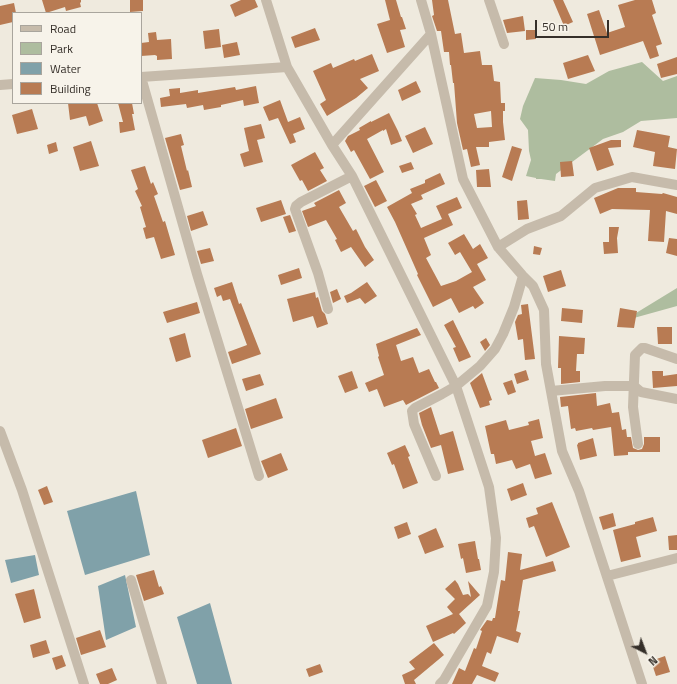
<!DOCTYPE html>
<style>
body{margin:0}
#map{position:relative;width:677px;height:684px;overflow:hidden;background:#efeade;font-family:"Titillium Web",sans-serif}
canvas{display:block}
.legend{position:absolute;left:12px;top:12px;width:130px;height:92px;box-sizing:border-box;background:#f7f3ea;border:1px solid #a9a59d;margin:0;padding:5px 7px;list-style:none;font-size:12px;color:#352f29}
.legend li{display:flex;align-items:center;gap:8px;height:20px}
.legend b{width:20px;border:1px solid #a9a59d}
.north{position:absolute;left:625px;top:632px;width:40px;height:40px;-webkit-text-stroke:3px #f7f3ea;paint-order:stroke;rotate:138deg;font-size:11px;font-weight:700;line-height:16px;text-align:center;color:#352f29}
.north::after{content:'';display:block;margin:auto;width:14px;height:18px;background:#352f29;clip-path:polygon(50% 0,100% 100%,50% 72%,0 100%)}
.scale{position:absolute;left:535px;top:20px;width:74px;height:18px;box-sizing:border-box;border:2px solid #352f29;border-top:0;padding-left:5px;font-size:12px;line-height:14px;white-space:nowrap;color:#352f29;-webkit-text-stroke:3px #f7f3ea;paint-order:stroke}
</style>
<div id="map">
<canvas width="677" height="684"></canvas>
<ul class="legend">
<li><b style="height:5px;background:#c6bbab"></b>Road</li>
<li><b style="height:11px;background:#aebd9f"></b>Park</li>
<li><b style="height:11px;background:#80a1a9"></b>Water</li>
<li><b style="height:11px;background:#b87b53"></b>Building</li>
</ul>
<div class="north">N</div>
<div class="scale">50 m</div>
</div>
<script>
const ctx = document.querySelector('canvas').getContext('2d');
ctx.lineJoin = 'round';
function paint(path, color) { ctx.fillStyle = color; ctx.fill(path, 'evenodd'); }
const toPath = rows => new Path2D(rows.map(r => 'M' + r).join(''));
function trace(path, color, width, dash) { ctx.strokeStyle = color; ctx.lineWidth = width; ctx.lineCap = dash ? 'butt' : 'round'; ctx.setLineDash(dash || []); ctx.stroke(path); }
paint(toPath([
 [642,62,663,81,677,76,677,118,641,121,623,132,603,139,556,174,555,181,541,179,536,179,536,178,526,176,531,160,529,151,528,130,520,119,523,106,535,78,561,80,586,84,609,71],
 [677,288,677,306,623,321]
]), '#aebd9f');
paint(toPath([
 [136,491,150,555,85,575,67,511],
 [35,555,39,575,11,583,5,560],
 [125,575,136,627,106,640,98,586],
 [210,603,232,684,197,684,177,617]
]), '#80a1a9');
paint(toPath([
 [42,0,81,0,81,2,80,3,81,7,66,11,65,7,46,13],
 [130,0,143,0,143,11,130,12],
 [241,0,255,0,258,7,235,17,230,5],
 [385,0,396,0,401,17,402,17,406,29,400,30,405,47,387,53,377,24,390,20],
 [432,0,448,0,455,34,461,33,464,53,480,51,482,65,492,65,494,81,500,82,501,103,505,103,505,111,503,111,503,122,505,140,489,142,489,147,476,147,480,165,471,167,467,149,463,150,457,123,454,83,453,83,451,65,450,65,449,52,444,52,441,31,437,31,432,16,434,15],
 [491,111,492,127,477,128,474,114],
 [553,0,563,0,573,22,564,26],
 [635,0,652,0,656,13,652,15,662,44,656,46,659,56,650,59,643,41,600,55,587,14,599,10,607,33,625,27,618,5],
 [14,3,16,13,13,13,13,22,0,25,0,6],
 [523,16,525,31,507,33,503,20],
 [315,28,320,40,295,48,291,37],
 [219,29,221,47,205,49,203,31],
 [526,30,535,30,536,39,526,40],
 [156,32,157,40,171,39,172,59,157,60,157,56,155,55,141,56,141,43,149,42,148,33],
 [237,42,240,55,224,58,222,45],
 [372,54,379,71,360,79,368,88,356,98,327,116,320,104,326,100,313,71,331,63,333,68,354,59,355,61],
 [588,55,595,71,568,79,563,63],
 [677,57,677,74,661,78,657,64],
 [416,81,421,92,402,101,398,90],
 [256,86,259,103,244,106,243,100,221,105,221,107,204,110,203,105,187,108,186,104,161,107,160,98,170,96,169,89,180,88,180,93,198,90,198,93,235,87,236,90],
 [280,100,288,122,300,117,305,129,293,134,296,142,290,144,278,118,269,121,263,107],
 [68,103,97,103,103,121,89,126,86,116,70,120],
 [118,103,132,103,134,114,132,114,135,130,120,133,119,122,123,122],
 [32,109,38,129,17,134,12,115],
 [389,113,398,131,402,141,391,145,386,129,383,131,383,130,367,139,384,172,370,179,354,150,351,152,345,141,348,136,360,130,359,128,371,121,371,122],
 [261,124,265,138,257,140,263,162,244,167,240,154,249,151,244,128],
 [425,127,433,144,413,153,405,136],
 [637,130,670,136,668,147,677,149,675,169,653,166,655,152,633,147],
 [181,134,184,145,181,146,187,171,188,170,192,187,180,190,165,138],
 [611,140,621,140,621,147,608,148,614,165,597,171,589,148],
 [91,141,99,166,80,171,73,147],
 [56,142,58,151,49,154,47,145],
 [512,146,522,149,512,181,502,177],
 [315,152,324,168,320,170,327,181,308,191,302,180,300,181,291,165],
 [572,161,574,176,561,177,560,162],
 [411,162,414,169,402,173,399,166],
 [145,166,151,184,153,182,158,194,154,196,163,222,165,221,175,255,161,259,154,237,146,239,143,228,146,227,140,207,142,206,135,191,138,189,131,170],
 [489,169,491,187,477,187,476,170],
 [440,173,445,184,421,195,423,199,411,204,417,214,415,215,421,228,442,219,436,206,457,197,462,208,448,214,453,225,424,238,431,255,426,258,441,286,456,281,472,272,460,252,455,255,448,243,464,234,473,249,480,244,488,258,477,264,486,280,473,287,484,303,475,309,473,306,459,313,451,298,433,307,417,275,418,274,395,222,387,207,412,193,410,189,425,183,425,180],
 [376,180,387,201,375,207,364,186],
 [618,188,636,188,636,192,662,194,663,193,677,197,677,214,666,211,664,242,648,241,650,210,612,209,600,214,594,198],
 [339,190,346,203,339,207,353,231,356,229,365,247,374,260,365,267,351,247,341,252,335,240,337,239,326,220,308,227,302,211,316,206,314,203],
 [281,200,286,214,261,222,256,208],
 [527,200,529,219,518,220,517,201],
 [203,211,208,225,191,231,187,216],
 [290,215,296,231,289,233,283,217],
 [609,227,619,227,617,238,618,253,604,254,603,242,609,242],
 [669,238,677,239,677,256,666,253],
 [534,246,542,248,540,255,533,254],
 [210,248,214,261,201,264,197,251],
 [299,268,302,278,281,285,278,275],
 [561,270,566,286,548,292,543,276],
 [232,282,239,304,241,303,261,354,232,364,228,352,247,345,230,299,223,301,221,295,217,297,214,288],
 [367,282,377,296,365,304,360,298,347,303,344,296,351,293],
 [337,289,341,299,333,303,330,292],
 [315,292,316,298,318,297,322,311,325,314,328,324,317,328,313,316,293,322,287,299],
 [197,302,200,313,167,323,163,312],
 [528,304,535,359,525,360,523,339,518,340,515,322,518,315,522,314,521,305],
 [562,308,583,310,582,323,561,321],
 [620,308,637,311,634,328,617,327],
 [453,320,471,357,459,362,453,348,456,347,444,325],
 [657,327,672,327,672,344,658,344],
 [417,328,421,335,396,345,401,361,413,357,419,373,429,369,435,382,436,382,439,388,406,405,403,400,384,407,377,389,369,392,365,383,384,375,378,357,379,356,376,344],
 [185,333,191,357,176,362,169,338],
 [559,336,585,338,584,354,577,354,576,371,580,371,580,382,561,384,561,368,558,368],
 [486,338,490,345,485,351,480,342],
 [526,370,529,380,517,384,514,374],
 [352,371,358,388,345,393,338,376],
 [652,371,663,371,663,376,677,374,677,386,653,388],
 [482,373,492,400,489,401,490,405,480,408,470,383],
 [260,374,264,385,246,391,242,379],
 [512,380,516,392,508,395,503,383],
 [596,393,597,406,610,403,612,413,619,412,622,430,626,429,627,437,631,437,633,448,638,450,642,449,644,444,644,437,660,437,660,452,628,452,628,455,614,456,611,427,593,430,592,428,576,431,575,428,571,429,568,406,561,407,560,397],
 [276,398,283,418,251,429,245,409],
 [431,407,440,435,453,431,464,470,448,474,441,445,431,448,422,425,419,413],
 [539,419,543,438,531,441,535,456,545,453,552,474,535,479,530,464,516,469,512,460,496,464,494,454,491,454,485,426,506,420,509,430,529,425,528,422],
 [236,428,242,446,208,458,202,440],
 [593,438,597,456,580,460,577,445,578,444,578,443],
 [405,445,410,456,408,457,418,483,403,489,394,464,392,465,387,453],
 [281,453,288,470,268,478,261,461],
 [523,483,527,495,511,501,507,489],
 [47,486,53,502,44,505,38,490],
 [552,502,570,547,546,557,534,526,529,528,526,518,538,514,536,508],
 [613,513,616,526,603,530,599,517],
 [653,517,657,531,636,537,641,557,621,562,613,530,635,524,635,522],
 [407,522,411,534,398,539,394,527],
 [436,528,444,547,425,554,418,536],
 [677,535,677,550,669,550,668,536],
 [475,541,478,559,479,559,481,570,466,573,463,558,461,559,458,544],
 [508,552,522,554,520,570,553,561,556,571,523,580,518,611,520,611,516,631,521,633,518,643,497,636,491,654,487,652,482,666,499,673,495,682,477,675,472,684,452,684,459,668,465,671,474,648,476,649,482,631,480,630,487,620,492,621,493,618,495,618,501,580,505,581],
 [154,570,159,587,161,586,164,594,144,601,136,575],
 [455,580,458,584,463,595,468,594,471,597,468,581,480,595,459,614,466,623,454,634,453,633,433,642,426,626,453,614,447,607,455,599,445,589],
 [34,589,41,618,24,623,15,594],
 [100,630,106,647,81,655,76,638],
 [46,640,50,653,33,658,30,645],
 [434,643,444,655,414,680,416,684,405,684,402,675,415,669,409,662],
 [62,655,66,666,56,670,52,658],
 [665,656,670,672,656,676,651,661],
 [320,664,323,672,309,677,306,669],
 [112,668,117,680,108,684,100,684,96,674]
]), '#b87b53');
trace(toPath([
 [266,0,287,67,332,145,352,176,456,386,489,487,496,538,494,572,487,606,444,680,440,684],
 [421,0,431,34,463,179,498,247,523,276,533,286,544,310,546,364,562,451,579,491,642,684],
 [489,0,504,44],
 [0,85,13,84],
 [332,145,431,34],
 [498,247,527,229,561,216,595,188,632,177,677,185],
 [328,309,318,273,295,209,296,206,301,202,352,176],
 [551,391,605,386,634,386,641,392,677,399],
 [0,431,22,490,84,684],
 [638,444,633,407,635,355,642,348,645,348,677,359],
 [259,476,197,274,141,77,287,67],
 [436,476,414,424,412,411,415,408,442,394,456,386,480,366,495,349,503,334,514,307,523,276],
 [607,576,677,558],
 [131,580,162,684]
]), '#c6bbab', 10);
</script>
